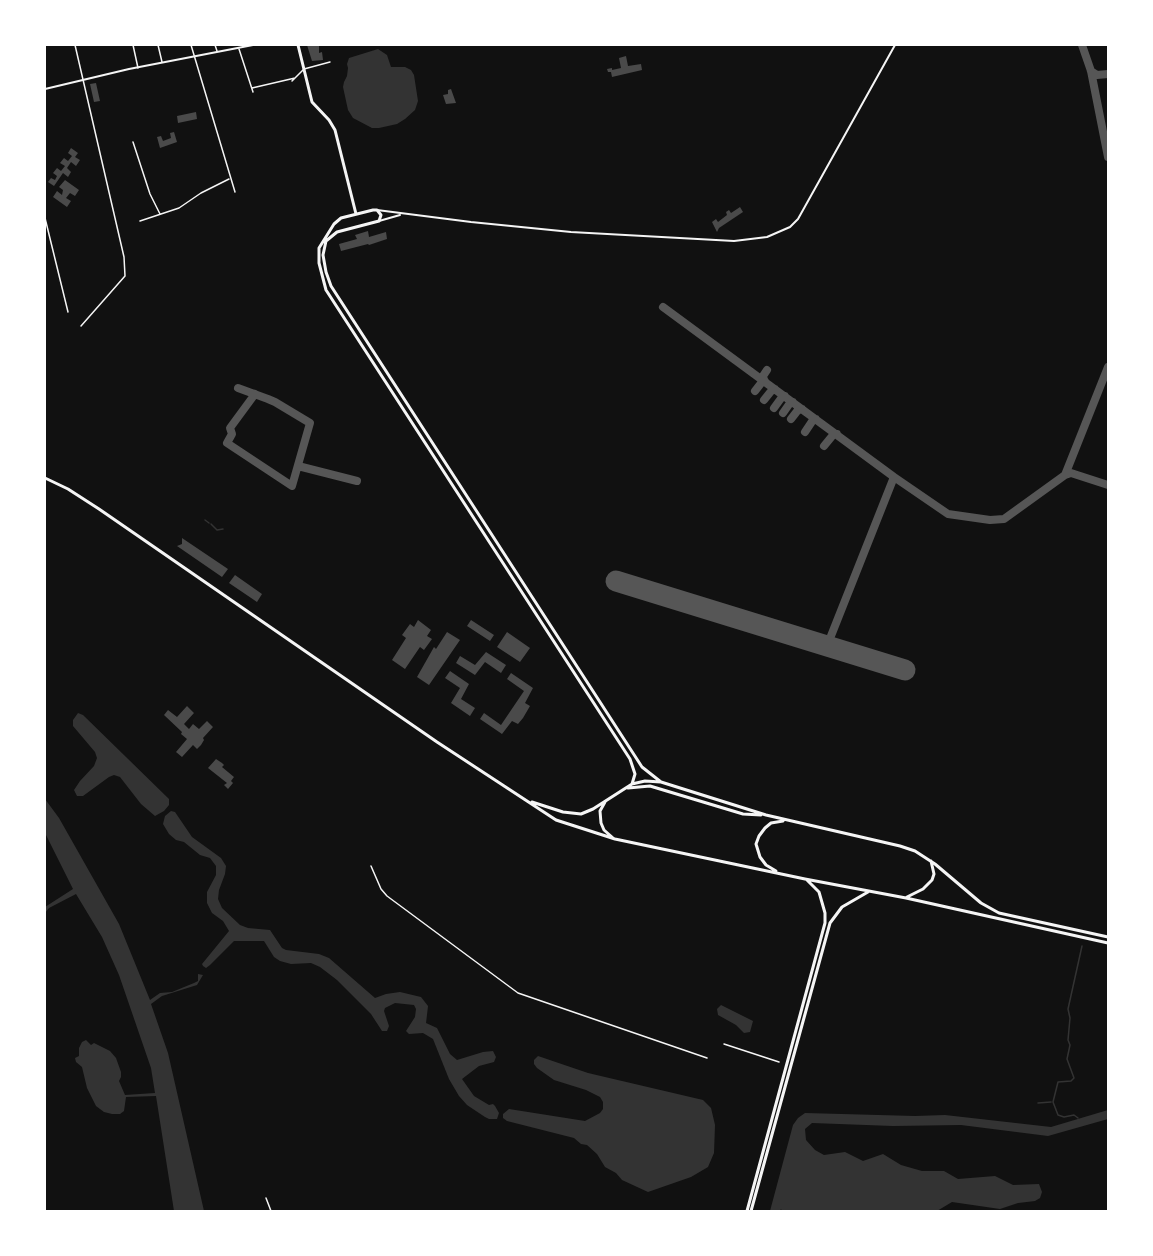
<!DOCTYPE html>
<style>
body{margin:0}
#map{position:relative;width:1153px;height:1256px;overflow:hidden;background:#111;font-family:Literata,serif}
canvas{display:block}
.frame{position:absolute;inset:0;border:46px solid #fff;pointer-events:none}
</style>
<div id="map">
<canvas width="1153" height="1256"></canvas>
<div class="frame"></div>
</div>
<script>
const ctx = document.querySelector('canvas').getContext('2d');
ctx.lineJoin = 'round';
function paint(path, color) { ctx.fillStyle = color; ctx.fill(path, 'evenodd'); }
const toPath = rows => new Path2D(rows.map(r => 'M' + r).join(''));
function trace(path, color, width, dash) { ctx.strokeStyle = color; ctx.lineWidth = width; ctx.lineCap = dash ? 'butt' : 'round'; ctx.setLineDash(dash || []); ctx.stroke(path); }
paint(toPath([
 [378,49,387,55,391,67,405,67,411,70,414,75,418,101,415,110,405,119,397,124,379,128,372,128,353,118,348,110,343,87,344,82,347,76,348,68,347,64,349,58],
 [78,713,83,715,169,799,169,805,164,811,155,816,141,804,120,777,114,775,109,777,83,796,77,796,74,790,80,781,94,766,97,758,95,752,73,726,73,720],
 [45,799,59,818,119,924,150,1000,160,993,172,992,194,983,198,981,198,974,203,975,197,985,162,996,151,1004,168,1053,204,1211,174,1211,156,1096,126,1097,124,1111,120,1114,112,1114,104,1112,96,1106,87,1088,82,1067,76,1062,75,1058,79,1056,79,1048,82,1042,86,1040,91,1045,94,1043,110,1051,116,1058,121,1072,121,1077,119,1081,125,1095,155,1093,151,1068,119,975,102,937,76,894,49,908,45,913,45,907,73,889,45,833],
 [171,811,175,812,192,837,221,858,226,866,225,874,219,890,218,899,222,908,240,925,248,928,270,930,282,948,286,950,319,954,329,958,375,998,386,994,400,992,421,997,428,1006,426,1023,437,1028,450,1054,457,1060,483,1052,493,1051,496,1057,494,1062,479,1066,462,1079,474,1096,489,1105,493,1104,495,1106,499,1113,497,1119,489,1119,485,1117,467,1105,459,1096,449,1079,433,1039,423,1033,409,1034,406,1031,415,1017,416,1009,414,1005,395,1003,385,1008,384,1011,389,1026,387,1031,382,1031,371,1014,337,980,320,967,311,963,291,964,280,961,274,957,264,941,234,941,210,965,206,968,203,966,202,964,229,931,223,921,212,913,207,903,207,892,216,875,216,866,210,858,200,855,184,842,176,840,169,834,163,824,165,816],
 [721,1005,753,1021,750,1032,744,1033,736,1025,718,1015,717,1009],
 [538,1056,588,1073,703,1100,711,1108,715,1125,714,1153,708,1167,691,1177,648,1192,622,1180,616,1173,605,1167,597,1154,587,1145,581,1144,574,1138,507,1121,503,1118,503,1114,509,1109,585,1121,600,1113,603,1109,603,1102,600,1097,586,1090,554,1080,537,1068,534,1064,534,1060],
 [1108,1110,1108,1119,1048,1136,961,1125,893,1126,812,1123,805,1129,806,1140,815,1150,824,1155,845,1152,863,1161,883,1154,901,1165,922,1171,944,1171,958,1179,995,1176,1013,1185,1039,1184,1042,1192,1040,1198,1035,1201,1018,1203,1000,1209,952,1202,937,1211,782,1211,781,1209,780,1211,770,1211,793,1125,798,1118,805,1113,915,1116,945,1115,1051,1127]
]), '#333');
trace(toPath([
 [205,520,209,523],
 [211,524,217,530,223,529],
 [1038,1103,1051,1102],
 [1078,1118,1074,1115,1064,1117,1058,1115,1053,1102,1058,1082,1071,1081,1074,1078,1067,1059,1070,1045,1068,1040,1070,1018,1068,1009,1082,946]
]), '#333', 1.5);
trace(toPath([
 [1082,45,1091,71,1108,157],
 [1091,71,1097,75,1108,74],
 [663,307,894,477,948,514,990,520,1004,519,1065,475,1071,473,1108,485],
 [764,380,763,376,767,370],
 [238,388,268,399,275,402,310,423,292,486,227,443,232,434,230,428,255,394],
 [755,391,762,382,765,381],
 [764,400,772,390,775,389],
 [774,408,782,397,785,396],
 [783,413,790,403,793,402],
 [791,419,798,410,802,409],
 [805,432,813,420,816,419],
 [824,446,833,435,837,434],
 [298,466,357,481],
 [1065,475,1108,367],
 [827,646,894,477]
]), '#565656', 8);
trace(toPath([
 [616,581,905,670]
]), '#565656', 21);
paint(toPath([
 [307,45,319,45,319,53,322,52,323,60,312,61],
 [626,56,628,66,641,64,642,70,612,77,611,72,608,72,607,69,612,68,612,70,621,68,619,58],
 [96,83,100,101,94,102,90,84],
 [451,89,456,103,446,104,443,95,448,94,448,90],
 [196,112,197,119,178,123,177,116],
 [174,132,177,142,160,148,157,137,161,136,163,141,171,138,170,133],
 [71,148,78,153,75,157,80,160,76,166,71,162,67,168,71,172,68,177,63,173,54,186,48,182,51,178,55,180,57,176,53,173,57,168,61,171,65,166,60,163,64,158,68,161,72,156,68,153],
 [65,180,79,190,75,196,70,193,66,198,71,201,67,207,53,197,57,191,62,195,63,190,59,187],
 [740,207,743,212,719,228,717,232,712,222,716,219,718,222,727,215,726,212,729,210,731,213],
 [368,231,369,237,386,232,387,239,369,245,368,244,341,251,339,244,357,239,355,235],
 [182,538,228,569,222,577,177,546,182,544],
 [235,575,262,594,257,602,229,583],
 [418,620,431,630,427,636,432,639,424,650,420,647,405,669,392,660,406,638,402,635,410,624,414,627],
 [471,620,494,635,490,641,467,626],
 [447,632,460,640,429,685,417,677,434,647,436,649],
 [507,632,530,648,520,662,497,647],
 [486,652,506,665,501,673,485,662,475,675,456,663,460,656,475,665],
 [450,671,469,684,461,699,475,708,470,716,451,703,460,688,445,678],
 [511,673,533,688,525,703,530,706,523,718,518,724,512,721,502,734,480,719,484,713,501,725,524,691,507,679],
 [187,706,194,713,184,724,189,729,193,724,199,729,207,721,213,727,203,738,204,740,201,745,197,749,193,745,182,757,176,752,187,739,181,734,182,732,164,715,168,710,177,717],
 [216,759,222,763,224,765,222,767,234,777,231,781,233,783,228,789,224,785,227,783,208,768]
]), '#4a4a4a');
trace(toPath([
 [371,866,381,889,387,896,518,993,707,1058],
 [724,1044,779,1062]
]), '#f5f5f5', 1.5);
trace(toPath([
 [75,45,124,257,125,276,81,326],
 [133,45,138,68],
 [158,45,162,62],
 [191,45,235,192],
 [215,45,217,51],
 [239,49,253,92],
 [292,81,304,69,330,62],
 [252,88,295,78],
 [133,142,150,194,160,214],
 [45,218,68,312],
 [140,221,179,208,201,193,229,179],
 [266,1198,271,1211]
]), '#f5f5f5', 1.5);
trace(toPath([
 [45,89,129,69,253,45],
 [377,210,471,222,571,232,734,241,767,237,790,227,798,219,895,45],
 [379,221,400,215]
]), '#f5f5f5', 2);
trace(toPath([
 [298,45,312,102,329,120,335,130,356,214],
 [45,478,68,489,99,509,437,742,556,820,615,839,805,879,906,898,1108,943],
 [632,784,635,774,630,759,326,290,319,263,319,248,334,224,341,218,373,210,377,210,381,215,379,221,337,232,326,241,323,255,326,272,331,286,642,767,661,782],
 [628,788,650,786,743,814,761,815],
 [532,802,563,812,581,814,593,809,632,784,645,781,661,782,766,815,900,846,915,851,935,864,981,903,999,913,1108,937],
 [605,802,600,811,601,823,604,830,613,838],
 [776,871,766,865,760,857,756,844,759,836,765,828,771,823,783,821],
 [907,897,923,889,932,880,934,874,931,861],
 [747,1211,825,923,825,913,819,892,807,880],
 [751,1211,830,923,842,907,868,892]
]), '#f5f5f5', 3);
</script>
